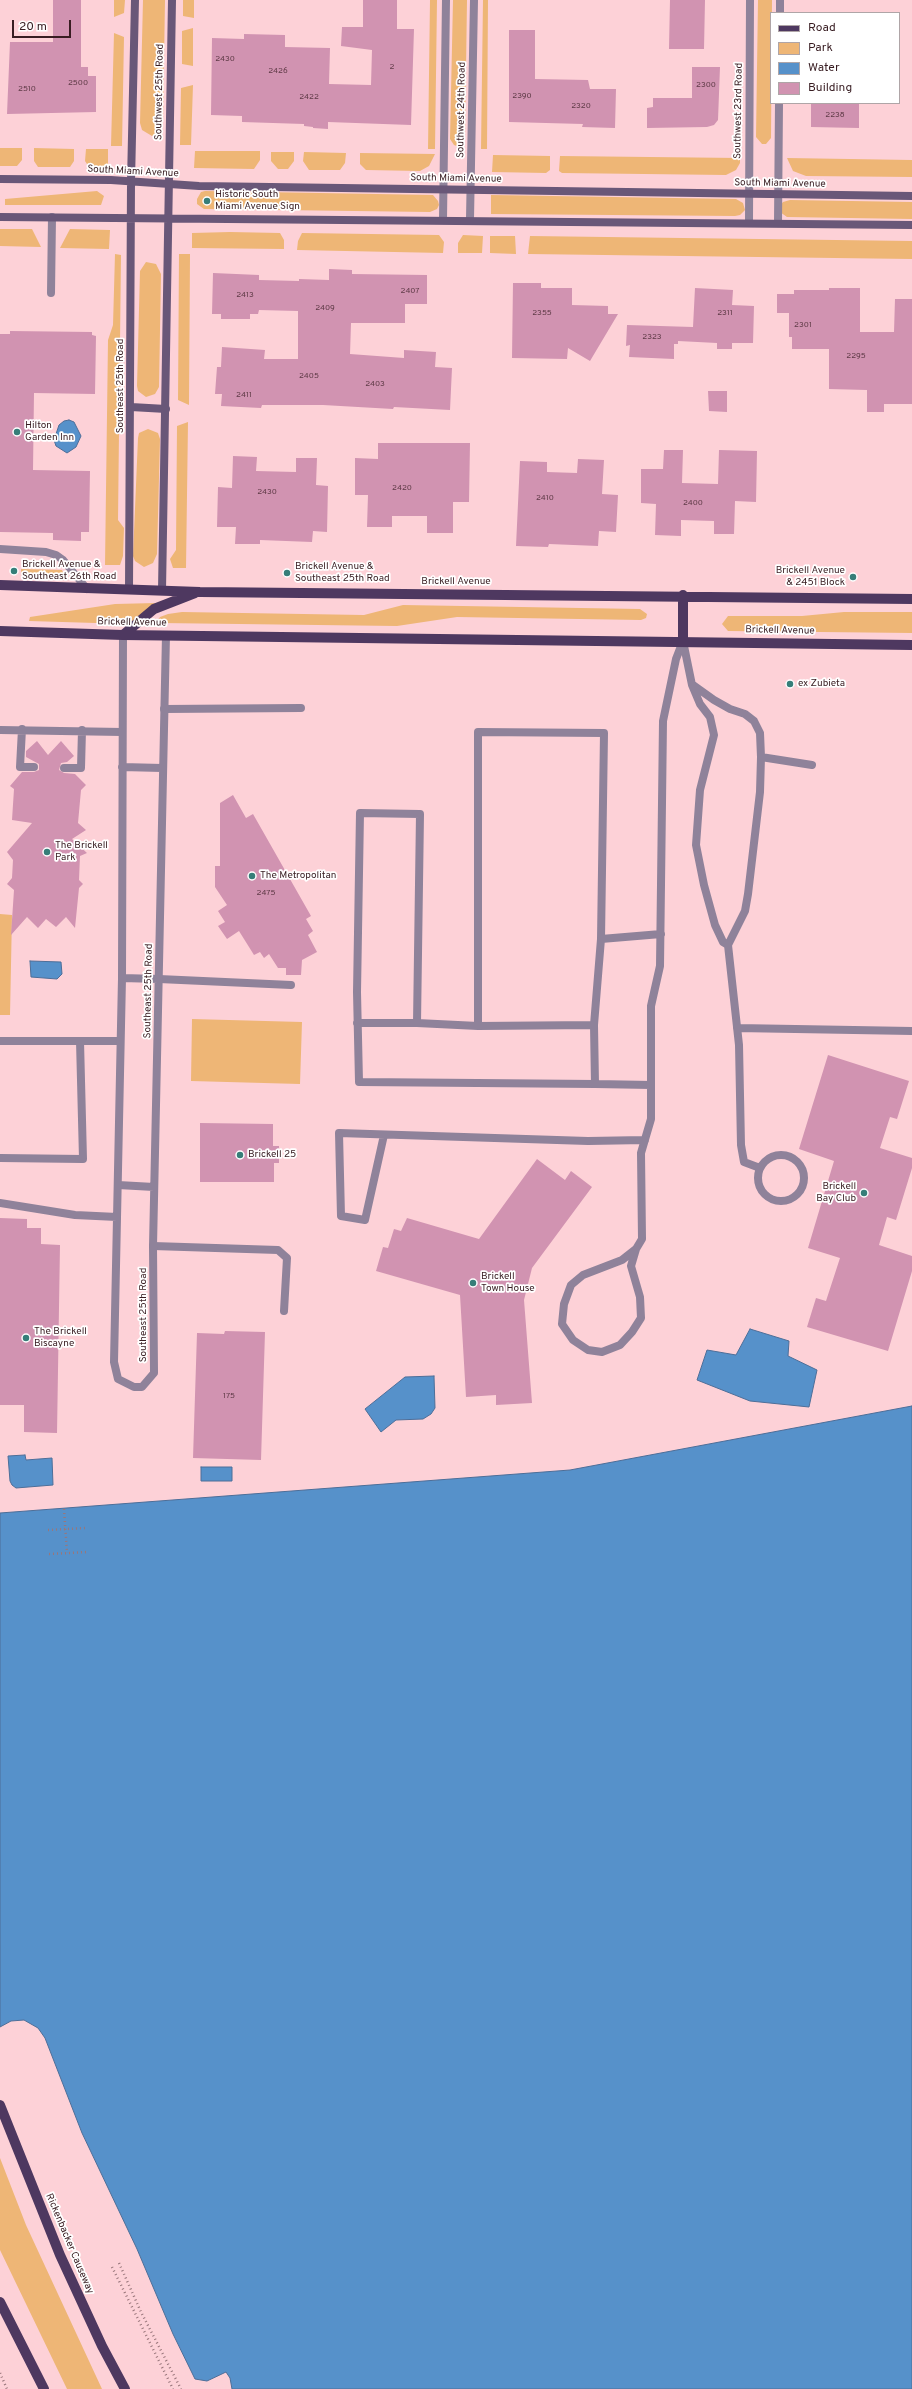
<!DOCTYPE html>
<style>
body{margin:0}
#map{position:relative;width:912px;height:2389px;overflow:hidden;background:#fdd1d7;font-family:Overpass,sans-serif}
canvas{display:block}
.legend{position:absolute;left:770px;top:12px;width:130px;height:92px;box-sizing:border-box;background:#fff;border:1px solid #afa5a7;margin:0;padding:5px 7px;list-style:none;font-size:12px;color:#381d22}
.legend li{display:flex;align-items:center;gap:8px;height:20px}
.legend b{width:20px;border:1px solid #afa5a7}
.scale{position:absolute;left:12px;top:20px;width:59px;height:18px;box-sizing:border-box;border:2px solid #381d22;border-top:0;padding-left:5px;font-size:12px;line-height:14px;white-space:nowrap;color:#381d22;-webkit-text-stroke:3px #fff;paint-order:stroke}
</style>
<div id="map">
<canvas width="912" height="2389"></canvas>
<ul class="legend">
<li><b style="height:5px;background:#4e3860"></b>Road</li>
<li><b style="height:11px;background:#eeb676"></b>Park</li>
<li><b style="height:11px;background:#5691ca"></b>Water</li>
<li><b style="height:11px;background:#d193b1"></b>Building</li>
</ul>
<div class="scale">20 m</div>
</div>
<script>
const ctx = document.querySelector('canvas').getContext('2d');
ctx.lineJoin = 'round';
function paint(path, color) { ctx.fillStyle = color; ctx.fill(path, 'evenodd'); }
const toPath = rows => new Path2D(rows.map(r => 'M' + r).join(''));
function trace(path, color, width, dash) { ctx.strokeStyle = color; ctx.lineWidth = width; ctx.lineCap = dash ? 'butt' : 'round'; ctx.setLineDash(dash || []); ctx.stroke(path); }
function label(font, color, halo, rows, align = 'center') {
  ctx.font = font + ' Overpass,sans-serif'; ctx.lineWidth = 3.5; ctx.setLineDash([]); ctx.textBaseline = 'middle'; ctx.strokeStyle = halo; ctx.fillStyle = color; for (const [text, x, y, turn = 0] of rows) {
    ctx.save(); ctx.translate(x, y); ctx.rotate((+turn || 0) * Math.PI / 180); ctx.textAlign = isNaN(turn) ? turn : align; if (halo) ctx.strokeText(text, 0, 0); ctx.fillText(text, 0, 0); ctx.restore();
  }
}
paint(toPath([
 [114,0,125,0,124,13,114,17],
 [143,0,165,0,163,122,160,132,152,136,142,130,140,123],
 [183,0,194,0,194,18,183,16],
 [430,0,437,0,435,149,428,149],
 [453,0,467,0,465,139,463,144,459,147,454,145,450,139],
 [483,0,488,0,487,149,481,149],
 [758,0,772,0,771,138,766,144,762,144,756,137],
 [193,28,193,66,182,64,182,31],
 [114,33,124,37,122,146,111,146],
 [193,85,191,145,180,145,181,88],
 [0,148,22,148,22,160,17,166,0,166],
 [34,148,74,149,74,161,70,167,38,167,34,161],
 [86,149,108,149,108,167,89,167,85,161],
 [195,151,260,151,260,160,254,169,194,168],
 [271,152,294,152,294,161,288,169,278,169,271,161],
 [304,152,346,153,345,163,340,170,309,170,303,161],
 [360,153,435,154,429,166,420,171,366,170,360,164],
 [493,155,550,156,550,170,546,173,492,172],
 [560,156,740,158,740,163,736,170,726,175,562,173,559,171],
 [787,158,912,160,912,177,806,176,793,171],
 [97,191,104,196,101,205,5,205,5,199],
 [205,191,433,195,438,201,439,205,437,209,430,212,204,209,197,204,197,199,201,192],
 [491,195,736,199,743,203,745,210,740,215,735,216,491,214],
 [790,200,912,202,912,219,787,217,780,212,779,207,783,202],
 [0,229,32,229,41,247,0,246],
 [70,229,110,230,109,249,60,248],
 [230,232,280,233,284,240,284,249,192,248,192,233],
 [302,233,439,235,444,242,443,253,297,250,298,241],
 [463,235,483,236,482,253,458,253,458,243],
 [490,236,515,236,516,254,490,253],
 [530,236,912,241,912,259,528,254],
 [115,254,121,255,118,520,124,528,123,556,120,565,105,565,108,340,113,325],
 [179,254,190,254,189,405,178,400],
 [146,262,156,264,161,274,159,387,155,394,146,397,138,391,137,386,140,271],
 [188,422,186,568,173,568,170,559,176,550,177,426],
 [148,429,158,433,160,439,157,554,153,563,144,567,135,561,133,556,138,438,139,433],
 [21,569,62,570,64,575,62,577,21,575],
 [156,603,129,624,29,621,30,617,115,604],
 [403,605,640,609,647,614,646,618,641,620,457,617,397,626,160,623,158,620,160,617,168,614,182,612,364,615],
 [844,612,912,612,912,633,728,631,722,624,728,616,802,616],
 [0,914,12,915,10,1015,0,1015],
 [192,1019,302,1022,300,1084,191,1081],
 [0,2158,26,2225,102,2389,67,2389,0,2250]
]), '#eeb676');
const water = toPath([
 [69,420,74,422,81,436,76,447,67,453,56,446,54,440,59,425,64,421,69,420],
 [30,961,61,962,62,974,57,979,31,977,30,961],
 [750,1329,789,1341,788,1356,817,1370,809,1407,750,1401,697,1380,707,1350,736,1355,750,1329],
 [434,1376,435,1408,431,1414,423,1419,396,1420,381,1432,365,1409,405,1377,434,1376],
 [912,1406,912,2389,232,2389,230,2378,226,2372,207,2381,195,2379,173,2334,137,2249,82,2133,45,2038,38,2028,24,2020,11,2021,0,2027,0,1513,570,1470,912,1406],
 [25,1455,26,1460,52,1458,53,1485,16,1488,12,1485,10,1481,8,1456,25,1455],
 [201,1467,232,1467,232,1481,201,1481,201,1467]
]);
paint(water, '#5691ca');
trace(water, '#4d6e98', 1);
paint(toPath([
 [53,0,81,0,81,67,88,67,88,76,96,76,96,112,7,114,10,42,53,42],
 [363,0,397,0,397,29,414,29,411,125,328,122,328,129,313,128,313,127,304,126,304,124,242,122,242,116,211,115,212,38,244,39,244,34,285,35,285,47,330,48,329,84,371,85,372,50,341,46,342,27,363,27],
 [670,0,705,0,704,49,669,49],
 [509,30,535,30,535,79,588,80,590,89,616,89,615,128,582,127,583,124,509,122],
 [692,67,720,67,718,120,714,125,707,127,647,128,647,108,653,107,653,98,692,98],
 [811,103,859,103,859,128,811,127],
 [329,269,352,270,352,274,427,275,427,304,405,304,405,323,351,323,350,354,404,358,404,350,436,352,435,367,452,368,450,410,394,407,393,409,323,405,262,405,261,408,221,406,222,394,215,394,217,367,221,367,222,347,265,350,264,359,298,359,298,311,259,310,258,314,250,314,250,319,221,319,221,314,212,314,213,273,259,275,259,280,299,281,299,279,329,280],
 [513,283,541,283,541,288,572,288,572,305,608,306,608,314,618,314,590,361,568,348,567,359,512,358],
 [695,288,733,290,732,305,754,306,753,343,732,343,732,349,717,349,717,343,678,341,678,344,674,344,674,359,629,357,630,345,626,346,627,325,693,327],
 [829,288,860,288,860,332,894,332,895,299,912,299,912,404,884,404,884,412,867,412,867,390,829,389,829,349,792,349,792,337,789,337,789,313,777,313,777,294,794,294,794,290,829,290],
 [10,331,92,332,92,335,96,336,95,394,34,393,33,470,90,471,89,532,81,532,81,541,53,540,53,533,0,532,0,334,10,334],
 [708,391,727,391,727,412,709,411],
 [378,443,470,443,469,502,453,502,453,533,427,533,427,516,392,516,392,527,367,527,368,495,355,495,355,458,378,459],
 [664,450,683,450,682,483,718,484,719,450,757,451,756,502,735,501,734,534,714,534,714,521,681,520,681,536,655,535,656,504,641,503,641,469,663,469],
 [233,456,257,457,256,471,296,472,296,458,317,458,316,485,328,486,327,532,313,531,312,542,260,540,260,544,235,544,236,527,217,527,218,487,232,488],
 [578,459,604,460,602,494,618,495,616,532,599,531,598,546,549,544,548,547,516,546,520,461,547,462,547,472,577,473],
 [37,741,48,755,61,741,74,756,67,762,61,763,59,770,64,773,75,774,86,785,81,790,78,823,86,830,72,839,87,853,80,856,79,880,83,884,79,888,75,928,66,917,56,927,46,919,38,928,27,917,11,935,14,890,7,884,12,878,13,860,7,852,32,823,12,820,14,789,10,786,22,772,34,772,39,770,39,764,26,757,26,751],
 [233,795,246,818,253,814,311,916,306,919,313,931,308,935,317,952,302,960,301,975,286,975,286,968,278,968,269,954,264,958,260,952,254,955,239,931,227,939,218,926,225,922,218,911,227,905,215,887,215,866,220,866,220,803],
 [828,1055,909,1081,897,1119,890,1117,880,1148,912,1158,912,1168,896,1220,887,1217,879,1245,912,1256,912,1271,888,1351,807,1327,816,1298,826,1301,840,1258,808,1248,834,1161,799,1149],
 [200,1123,273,1124,273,1146,279,1146,279,1163,274,1163,274,1182,200,1182],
 [537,1159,565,1180,571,1171,592,1187,532,1268,524,1300,532,1403,496,1405,496,1395,466,1397,460,1295,376,1271,383,1247,388,1248,394,1229,401,1231,407,1218,479,1239],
 [0,1218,27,1219,27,1228,41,1228,41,1244,60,1245,57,1433,24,1432,24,1405,0,1405],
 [225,1331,265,1332,261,1460,193,1458,197,1333,224,1334]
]), '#d193b1');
trace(toPath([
 [64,1509,67,1553],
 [48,1530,85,1528],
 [49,1554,88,1552],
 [119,2263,141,2312,181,2389],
 [112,2267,173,2389],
 [0,2373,7,2389]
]), '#99767b', 2.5, [1, 3]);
trace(toPath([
 [51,293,52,217],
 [0,549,46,552,56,555,63,560,87,589],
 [683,641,692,685,700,704,710,717,714,735,700,790,696,845,704,885,715,925,723,942,728,945],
 [693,685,714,700,730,709,745,714,754,721,760,733,761,757,812,765],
 [164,709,301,708],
 [22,729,20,767,34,767],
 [0,730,122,732],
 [64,768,81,768,82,730],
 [601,939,604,733,478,732,478,1026,417,1023,420,814,360,813,357,992,359,1082,595,1084,594,1025,601,939,661,934],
 [159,979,291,985],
 [357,1023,417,1023],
 [478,1026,594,1025],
 [737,1028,912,1031],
 [0,1041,119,1041],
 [595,1084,651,1085],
 [384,1135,365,1220,341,1216,339,1133,588,1141,645,1140],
 '758 1178a23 23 0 1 1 46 0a23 23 0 1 1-46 0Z',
 [0,1158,83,1159,80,1041],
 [760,1168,744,1162,741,1145,739,1045,728,945,745,911,748,894,760,792,761,757],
 [153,1246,278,1250,287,1258,284,1311],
 [636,1249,631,1266,640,1297,641,1318,632,1332,620,1345,602,1352,588,1350,573,1340,562,1324,564,1304,571,1285,583,1275,622,1260,636,1249,642,1239,641,1153,651,1119,651,1006,660,966,663,721,676,659,683,641]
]), '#8f829a', 8);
trace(toPath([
 [780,13,780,0],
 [443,219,446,0],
 [470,219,474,0],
 [749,222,750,0],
 [778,223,779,103],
 [123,635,122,978,114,1362,118,1379,134,1387,142,1387,154,1373,153,1246,166,635],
 [122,767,162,768],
 [122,978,159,979],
 [118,1185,154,1187],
 [0,1203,75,1215,117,1217]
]), '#8f829a', 8);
trace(toPath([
 [0,179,111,180,199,186,912,196],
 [0,217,912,225],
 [131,407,166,409],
 [129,590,131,182,135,0],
 [162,590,172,0]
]), '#695778', 8);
trace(toPath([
 [0,585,200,592,912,599],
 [0,631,123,635,912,645],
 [123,635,154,609,195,593],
 [683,641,683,595],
 [0,2105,60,2255,102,2346,125,2389],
 [0,2302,44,2389]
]), '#4e3860', 10);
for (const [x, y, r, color] of [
 [207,201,4,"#367e79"],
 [17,432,4,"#367e79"],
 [14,571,4,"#367e79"],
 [287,573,4,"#367e79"],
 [853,577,4,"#367e79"],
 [790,684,4,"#367e79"],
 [47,852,4,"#367e79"],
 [252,876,4,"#367e79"],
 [240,1155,4,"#367e79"],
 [864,1193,4,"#367e79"],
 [473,1283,4,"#367e79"],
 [26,1338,4,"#367e79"]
]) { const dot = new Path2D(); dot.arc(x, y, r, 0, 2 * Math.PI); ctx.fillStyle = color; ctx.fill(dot); trace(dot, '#fff', 1.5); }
label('8px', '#5e3a46', null, [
 ["2430",225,59],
 ["2",392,67],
 ["2426",278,71],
 ["2500",78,83],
 ["2300",706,85],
 ["2510",27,89],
 ["2390",522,96],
 ["2422",309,97],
 ["2320",581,106],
 ["2238",835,115],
 ["2407",410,291],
 ["2413",245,295],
 ["2409",325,308],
 ["2355",542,313],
 ["2311",725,313],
 ["2301",803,325],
 ["2323",652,337],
 ["2295",856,356],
 ["2405",309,376],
 ["2403",375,384],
 ["2411",244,395],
 ["2420",402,488],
 ["2430",267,492],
 ["2410",545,498],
 ["2400",693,503],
 ["2475",266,893],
 ["175",229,1396]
]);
label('10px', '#381d22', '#fff', [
 ["Southwest 25th Road",160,92,-89],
 ["Southwest 24th Road",462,110,-89],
 ["Southwest 23rd Road",739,111,-89],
 ["South Miami Avenue",133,172,3],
 ["South Miami Avenue",456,179,1],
 ["South Miami Avenue",780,184,1],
 ["Southeast 25th Road",121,386,-90],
 ["Brickell Avenue",456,582],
 ["Brickell Avenue",132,623,1],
 ["Brickell Avenue",780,631,1],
 ["Southeast 25th Road",149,991,-89],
 ["Southeast 25th Road",144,1315,-90],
 ["Rickenbacker Causeway",69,2244,67]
]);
label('10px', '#381d22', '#fff', [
 ["Historic South",215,195],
 ["Miami Avenue Sign",215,207],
 ["Hilton",25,426],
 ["Garden Inn",25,438],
 ["Brickell Avenue &",22,565],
 ["Southeast 26th Road",22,577],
 ["Brickell Avenue &",295,567],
 ["Southeast 25th Road",295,579],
 ["Brickell Avenue",845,571,"right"],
 ["& 2451 Block",845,583,"right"],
 ["ex Zubieta",798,684],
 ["The Brickell",55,846],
 ["Park",55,858],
 ["The Metropolitan",260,876],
 ["Brickell 25",248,1155],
 ["Brickell",856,1187,"right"],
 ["Bay Club",856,1199,"right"],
 ["Brickell",481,1277],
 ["Town House",481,1289],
 ["The Brickell",34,1332],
 ["Biscayne",34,1344]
], 'left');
</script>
